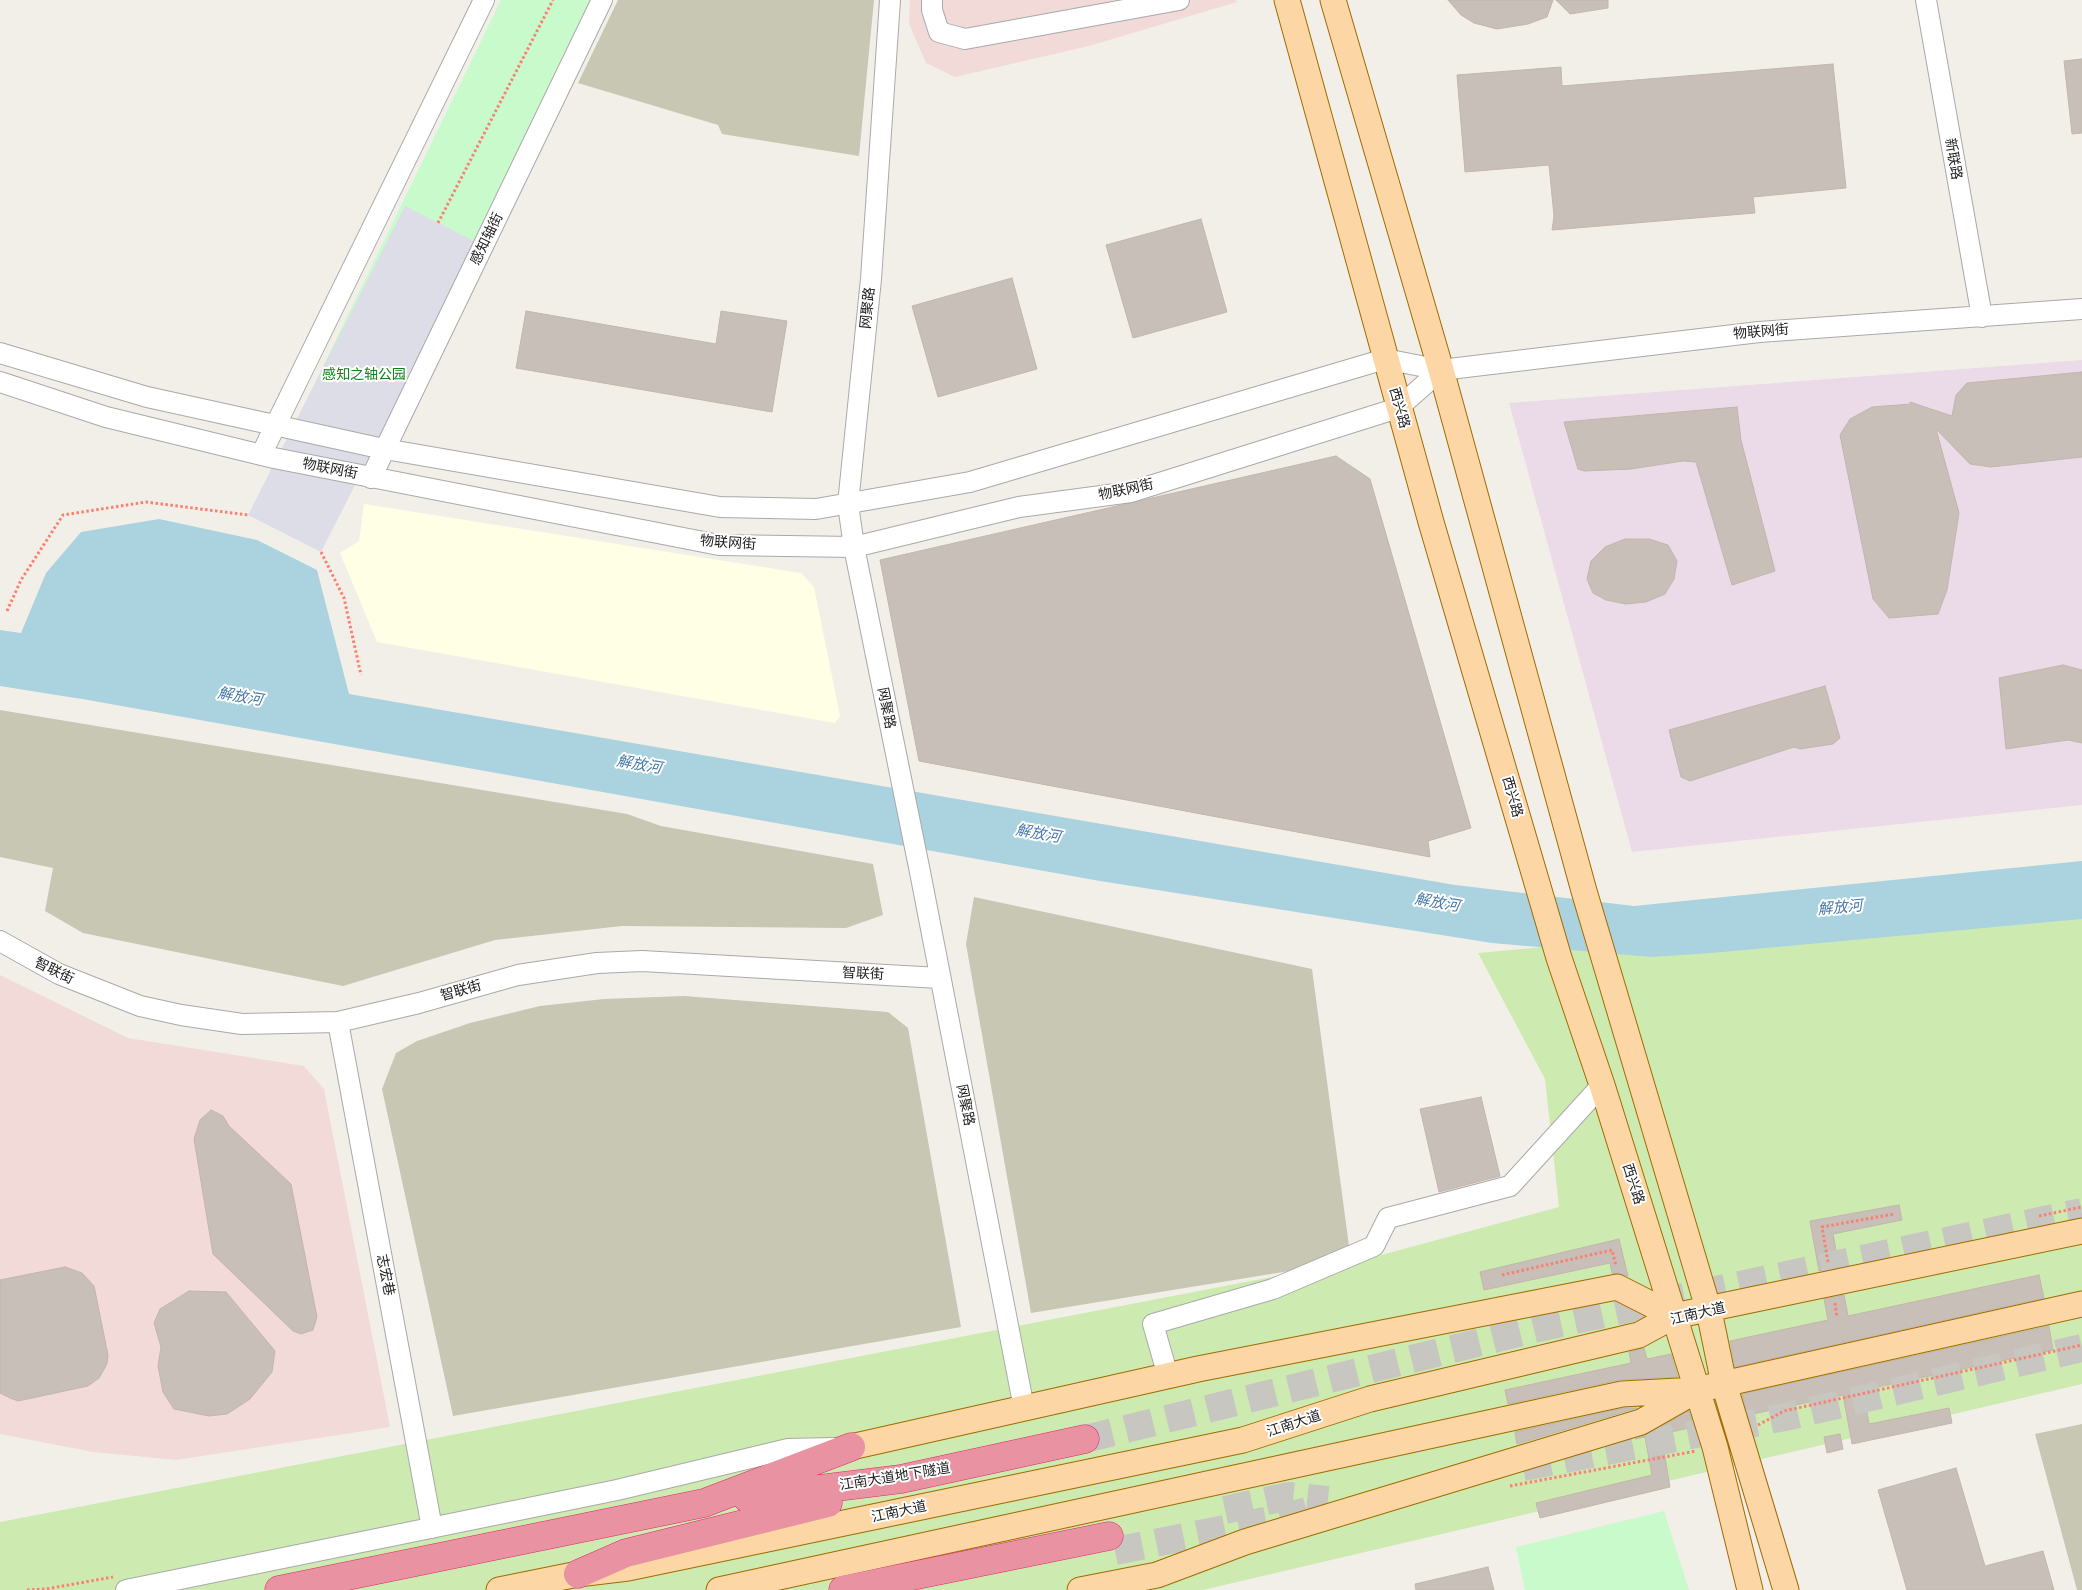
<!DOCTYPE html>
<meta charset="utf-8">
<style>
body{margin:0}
canvas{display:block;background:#f2efe9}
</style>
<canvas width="2082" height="1590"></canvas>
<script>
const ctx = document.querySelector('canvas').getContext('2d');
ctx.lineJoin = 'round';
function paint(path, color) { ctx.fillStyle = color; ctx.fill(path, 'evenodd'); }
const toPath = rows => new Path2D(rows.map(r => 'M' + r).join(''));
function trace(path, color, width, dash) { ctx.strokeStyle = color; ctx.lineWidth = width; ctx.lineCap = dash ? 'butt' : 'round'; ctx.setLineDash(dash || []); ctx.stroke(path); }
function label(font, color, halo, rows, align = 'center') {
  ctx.font = font + ' "Noto Sans","Noto Sans SC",sans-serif'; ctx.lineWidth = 4; ctx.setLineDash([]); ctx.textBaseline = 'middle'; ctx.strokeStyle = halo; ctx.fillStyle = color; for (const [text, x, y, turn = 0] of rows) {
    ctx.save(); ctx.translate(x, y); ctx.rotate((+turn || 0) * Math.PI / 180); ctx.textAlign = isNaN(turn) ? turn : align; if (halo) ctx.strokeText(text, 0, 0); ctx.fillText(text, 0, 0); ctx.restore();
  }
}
paint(toPath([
 [910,0,1236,0,1237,2,1089,46,955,77,926,63,909,24],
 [0,975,128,1038,304,1066,324,1089,390,1427,176,1460,93,1452,0,1434]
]), '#f2dad9');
paint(toPath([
 [2082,360,2082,805,1632,852,1509,403]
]), '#ebdbe8');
paint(toPath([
 [364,504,801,573,814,587,840,716,835,723,377,642,340,553,359,541]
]), '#ffffe5');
paint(toPath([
 [618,0,874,0,859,156,722,134,718,125,578,83],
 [0,710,627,814,661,826,873,864,883,915,846,928,622,926,495,940,343,986,83,933,45,911,53,868,0,857],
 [974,897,1312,969,1351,1261,1031,1313,966,944],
 [684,996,888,1012,908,1028,961,1327,453,1416,382,1089,396,1053,417,1041,470,1023,540,1006,604,999],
 [2082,1424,2082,1590,2077,1590,2035,1434]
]), '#c7c7b4');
paint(toPath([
 [2082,898,2082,1384,1203,1590,0,1590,0,1522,1370,1258,1559,1207,1545,1079,1478,953]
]), '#cdebb0');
paint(toPath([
 [501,0,590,0,382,432,307,399],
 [1664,1511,1689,1590,1525,1590,1516,1547]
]), '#c8facc');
paint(toPath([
 [405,206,478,243,321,552,248,515]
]), '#dddde8');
paint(toPath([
 [159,519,257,540,317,570,349,694,1455,885,1634,906,2082,861,2082,919,1712,953,1651,957,1492,943,1100,881,88,700,0,686,0,630,21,633,46,573,81,532]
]), '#aad3df');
const building = toPath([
 [1448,0,1553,0,1547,17,1528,24,1497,29,1474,23,1461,15,1448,0],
 [1556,0,1608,0,1608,8,1570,14,1556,0],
 [2082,59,2082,133,2072,134,2064,61,2082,59],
 [1833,64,1846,188,1753,197,1755,213,1552,230,1554,216,1549,165,1465,172,1457,75,1561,67,1562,86,1833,64],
 [1201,219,1227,312,1133,338,1106,245,1201,219],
 [1012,278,1037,369,938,397,912,306,1012,278],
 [526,311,716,344,721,311,787,321,772,412,516,368,526,311],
 [2082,372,2082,457,1991,467,1970,464,1936,429,1959,513,1947,590,1938,614,1889,618,1873,599,1840,435,1850,419,1872,407,1911,404,1910,402,1952,416,1956,395,1967,383,2082,372],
 [1737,407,1741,440,1775,571,1732,585,1696,462,1683,461,1631,469,1584,471,1578,469,1564,422,1737,407],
 [1336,456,1370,479,1471,828,1428,841,1430,857,919,761,880,560,1336,456],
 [1625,539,1649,539,1668,545,1677,561,1674,579,1665,594,1646,602,1626,604,1606,600,1593,593,1587,579,1591,561,1605,547,1625,539],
 [2063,665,2082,670,2082,743,2068,740,2006,749,1999,678,2063,665],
 [1825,686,1840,738,1833,744,1800,749,1794,747,1690,781,1681,777,1669,730,1825,686],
 [1481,1097,1500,1176,1439,1192,1420,1109,1481,1097],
 [211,1110,223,1116,229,1126,291,1184,317,1317,313,1330,301,1334,293,1331,213,1254,194,1139,200,1120,211,1110],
 [1899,1205,1902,1220,1833,1234,1839,1267,1819,1271,1810,1221,1899,1205],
 [1619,1239,1628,1276,1612,1273,1610,1263,1484,1290,1480,1272,1619,1239],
 [65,1267,82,1273,94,1286,108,1355,107,1364,99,1378,88,1386,18,1401,10,1398,0,1393,0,1280,65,1267],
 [2039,1275,2044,1298,1735,1367,1730,1341,1828,1320,1824,1299,1844,1295,1848,1316,2039,1275],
 [189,1291,226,1292,275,1351,272,1372,250,1399,227,1414,209,1416,174,1409,163,1392,158,1366,161,1347,154,1323,160,1309,189,1291],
 [1618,1304,1636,1313,1638,1319,1623,1324,1618,1304],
 [2049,1326,2053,1350,1863,1390,1869,1424,1949,1408,1952,1423,1852,1444,1843,1395,1748,1415,1742,1394,2049,1326],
 [1644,1348,1647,1359,1671,1354,1678,1377,1619,1380,1508,1404,1505,1390,1631,1363,1629,1352,1644,1348],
 [1624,1408,1637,1408,1517,1444,1515,1432,1624,1408],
 [1689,1411,1694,1427,1661,1434,1670,1487,1540,1518,1536,1503,1652,1475,1645,1437,1635,1439,1648,1434,1689,1411],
 [1840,1434,1843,1449,1827,1453,1824,1437,1840,1434],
 [1956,1468,1985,1566,2043,1551,2054,1590,1907,1590,1878,1490,1956,1468],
 [1488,1567,1494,1590,1416,1590,1415,1584,1488,1567]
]);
paint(building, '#c7bfb8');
trace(building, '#c4b6ab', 1);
trace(toPath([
 [1085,1439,1538,1328,2082,1212],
 [1523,1467,1785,1417,2082,1348],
 [1225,1510,1289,1496,1328,1500],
 [1115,1551,1289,1516,1321,1507]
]), '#c8c6c1', 28, [28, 14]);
const minor = toPath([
 [890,0,871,279,848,504,854,547,920,872,1024,1408],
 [932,0,932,10,939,32,965,39,1179,0],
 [1926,0,1982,317],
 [0,353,147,397,379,448,720,507,816,509,970,482,1385,359,1441,370,1759,332,2082,309],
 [0,382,106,417,274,458,719,545,854,547,1019,507,1131,492,1398,408,1441,370],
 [261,455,484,0],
 [371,478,602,0],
 [0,941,59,974,140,1006,181,1015,242,1024,338,1022,419,1003,518,975,597,963,642,961,939,978],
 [338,1022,432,1528],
 [1168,1376,1153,1324,1273,1289,1374,1246,1388,1218,1510,1186,1602,1085],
 [126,1590,617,1490,788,1449,834,1448]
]);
const major = toPath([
 [1287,0,1431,522,1559,958,1602,1085,1715,1447,1750,1590],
 [1333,0,1441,370,1584,891,1709,1311,1724,1384,1786,1590],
 [851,1447,1198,1369,1617,1287,1674,1316],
 [499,1590,578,1574,628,1568,1243,1440,1370,1399,1639,1335,1674,1316,2082,1231],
 [719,1590,1622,1394,1696,1390,2082,1304],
 [1080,1590,1157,1575,1245,1542,1641,1422,1692,1393]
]);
const highway = toPath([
 [747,1498,901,1479,1085,1439],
 [578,1574,626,1553,828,1503],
 [279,1590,704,1503,851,1447],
 [843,1590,1109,1536]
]);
trace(minor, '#a9a9a9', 22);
trace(major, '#a06b00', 27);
trace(highway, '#dc2a67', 29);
trace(toPath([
 [438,223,553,0],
 [321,552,344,598,361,675],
 [7,611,21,580,63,515,146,502,248,515],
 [2039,1216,2082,1207],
 [1828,1262,1822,1227,1894,1214],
 [1502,1275,1612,1250,1616,1266],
 [1835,1303,1837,1317],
 [1758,1425,1784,1411,2082,1345],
 [1510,1486,1696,1451],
 [27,1590,46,1589,113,1577]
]), '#fa8072', 3, [2.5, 2.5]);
trace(minor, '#fff', 20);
trace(major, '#fcd6a4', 25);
trace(highway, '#e892a2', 28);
label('14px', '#222', '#fff', [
 ["新联路",1953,159,80],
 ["感知轴街",487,239,-64],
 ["网聚路",868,308,-84],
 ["物联网街",1761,332,-5],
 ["西兴路",1399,408,74],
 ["物联网街",330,469,11],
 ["物联网街",1126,490,-12],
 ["物联网街",728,543,4],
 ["网聚路",886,708,79],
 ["西兴路",1512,797,74],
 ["智联街",54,971,26],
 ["智联街",863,974,3],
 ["智联街",461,991,-16],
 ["网聚路",965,1105,79],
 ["西兴路",1633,1184,72],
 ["志宏巷",385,1275,79],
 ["江南大道",1698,1314,-13],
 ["江南大道",1294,1424,-18],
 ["江南大道地下隧道",895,1477,-9],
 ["江南大道",899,1512,-12]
]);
label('14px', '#0c8416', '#fff', [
 ["感知之轴公园",364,375]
]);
label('italic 15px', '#4a7aab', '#fff', [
 ["解放河",240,697,10],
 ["解放河",639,765,10],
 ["解放河",1038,834,10],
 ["解放河",1437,903,10],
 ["解放河",1840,908,-5]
]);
</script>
